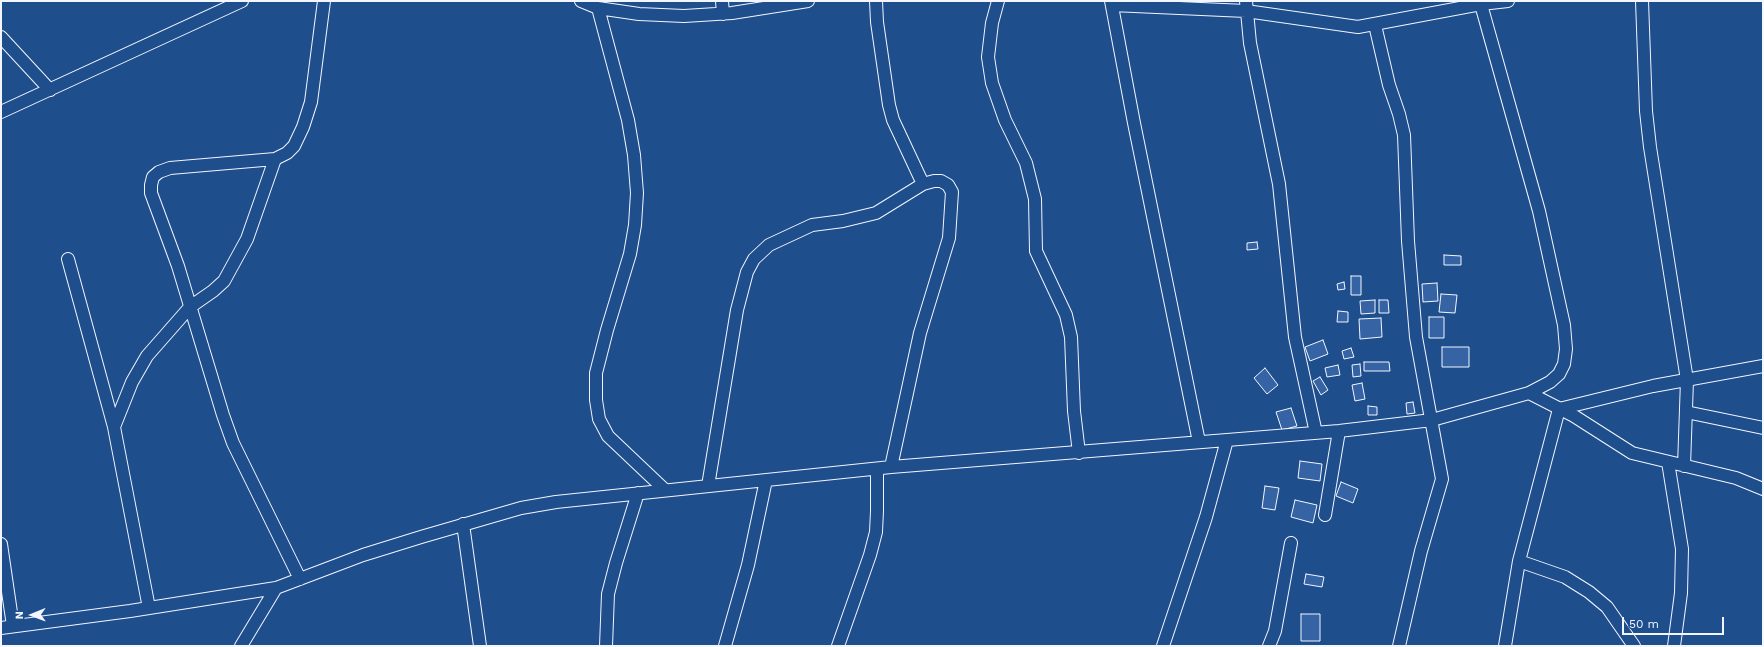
<!DOCTYPE html>
<style>
body{margin:0}
#map{position:relative;width:1764px;height:647px;overflow:hidden;background:#1f4e8c;font-family:"Work Sans",sans-serif}
canvas{display:block}
.frame{position:absolute;inset:0;border:2px solid #f2f6ff;pointer-events:none}
.north{position:absolute;left:12px;top:595px;width:40px;height:40px;-webkit-text-stroke:3px #1f4e8c;paint-order:stroke;rotate:269deg;font-size:11px;font-weight:700;line-height:16px;text-align:center;color:#f2f6ff}
.north::after{content:'';display:block;margin:auto;width:14px;height:18px;background:#f2f6ff;clip-path:polygon(50% 0,100% 100%,50% 72%,0 100%)}
.scale{position:absolute;left:1622px;top:617px;width:102px;height:18px;box-sizing:border-box;border:2px solid #f2f6ff;border-top:0;padding-left:5px;font-size:12px;line-height:14px;white-space:nowrap;color:#f2f6ff;-webkit-text-stroke:3px #1f4e8c;paint-order:stroke}
</style>
<div id="map">
<canvas width="1764" height="647"></canvas>
<div class="frame"></div>
<div class="north">N</div>
<div class="scale">50 m</div>
</div>
<script>
const ctx = document.querySelector('canvas').getContext('2d');
ctx.lineJoin = 'round';
function paint(path, color) { ctx.fillStyle = color; ctx.fill(path, 'evenodd'); }
const toPath = rows => new Path2D(rows.map(r => 'M' + r).join(''));
function trace(path, color, width, dash) { ctx.strokeStyle = color; ctx.lineWidth = width; ctx.lineCap = dash ? 'butt' : 'round'; ctx.setLineDash(dash || []); ctx.stroke(path); }
const building = toPath([
 [1257,242,1258,249,1247,250,1247,243,1257,242],
 [1444,255,1461,256,1461,265,1444,265,1444,255],
 [1351,276,1361,276,1361,295,1351,295,1351,276],
 [1344,282,1345,289,1338,290,1337,284,1344,282],
 [1437,283,1438,301,1423,302,1422,284,1437,283],
 [1441,294,1457,295,1455,313,1439,312,1441,294],
 [1375,300,1375,313,1361,314,1360,301,1375,300],
 [1379,300,1388,300,1389,313,1379,313,1379,300],
 [1338,311,1348,312,1348,322,1337,322,1338,311],
 [1429,317,1444,317,1444,338,1429,338,1429,317],
 [1381,318,1382,337,1360,339,1359,319,1381,318],
 [1323,340,1328,354,1310,361,1305,347,1323,340],
 [1442,347,1469,347,1469,367,1442,367,1442,347],
 [1351,348,1354,357,1344,359,1342,351,1351,348],
 [1364,362,1389,362,1390,371,1364,371,1364,362],
 [1360,364,1361,376,1353,377,1352,365,1360,364],
 [1338,365,1340,375,1327,377,1325,368,1338,365],
 [1265,368,1278,385,1267,394,1254,378,1265,368],
 [1320,377,1328,390,1321,395,1313,381,1320,377],
 [1362,383,1365,399,1355,401,1352,385,1362,383],
 [1413,402,1415,413,1407,414,1406,403,1413,402],
 [1368,406,1377,407,1377,415,1368,415,1368,406],
 [1291,408,1297,426,1282,430,1276,412,1291,408],
 [1300,461,1322,464,1320,481,1298,478,1300,461],
 [1341,482,1358,489,1353,503,1336,496,1341,482],
 [1265,486,1279,488,1275,510,1262,508,1265,486],
 [1295,500,1317,505,1313,523,1291,517,1295,500],
 [1306,574,1324,577,1322,587,1304,584,1306,574],
 [1301,614,1320,614,1320,641,1301,641,1301,614]
]);
paint(building, '#3563a3');
trace(building, '#f2f6ff', 1);
const minor = toPath([
 [581,1,598,8,639,14,684,16,732,13,808,1],
 [722,1,723,14],
 [876,1,877,22,889,105,893,120,923,184],
 [998,1,992,23,988,57,992,83,1005,120,1026,163,1035,199,1036,251,1066,315,1071,337,1074,411,1079,453],
 [1111,1,1134,123,1199,442],
 [1246,1,1250,43,1279,184,1295,337,1316,433],
 [1480,1,1539,211,1564,325,1566,349,1564,364,1559,374,1550,382,1529,393],
 [1642,1,1646,111,1650,147,1687,380,1684,466],
 [1112,5,1246,11,1358,27,1481,4,1508,1],
 [598,8,628,120,634,155,637,193,635,225,630,254,607,330,596,373,596,400,599,419,608,436,665,490],
 [1375,25,1389,85,1399,114,1404,135,1408,241,1416,337,1442,479,1421,551,1399,646],
 [1,37,50,90],
 [1,112,242,1],
 [68,259,114,427,149,608],
 [1686,412,1763,428],
 [114,427,132,382,147,356,190,307,213,291,224,281,247,239,275,159],
 [1668,462,1682,549,1681,593,1674,646],
 [708,486,737,310,747,272,754,259,769,245,812,225,843,221,876,213,923,184,934,181,941,181,948,185,952,192,949,238,920,333,891,467],
 [1325,515,1339,431],
 [463,524,480,646],
 [1,544,13,626],
 [1519,561,1565,577,1589,592,1607,607,1634,646],
 [300,579,233,443,223,415,178,266,151,193,151,185,153,177,159,172,170,168,275,159,287,153,294,146,303,127,311,102,324,1],
 [1,628,130,611,276,588,363,555,421,537,521,508,556,502,891,467,1339,431,1432,420,1529,393,1574,416,1632,453,1736,478,1763,489],
 [241,646,276,588],
 [606,646,608,594,616,563,638,493],
 [725,646,748,565,766,480],
 [838,646,870,555,876,532,877,511,877,469],
 [1163,646,1206,517,1227,440],
 [1269,646,1275,631,1291,543],
 [1505,646,1519,561,1559,409,1653,386,1763,366]
]);
trace(minor, '#f2f6ff', 14);
trace(minor, '#1f4e8c', 12);
</script>
